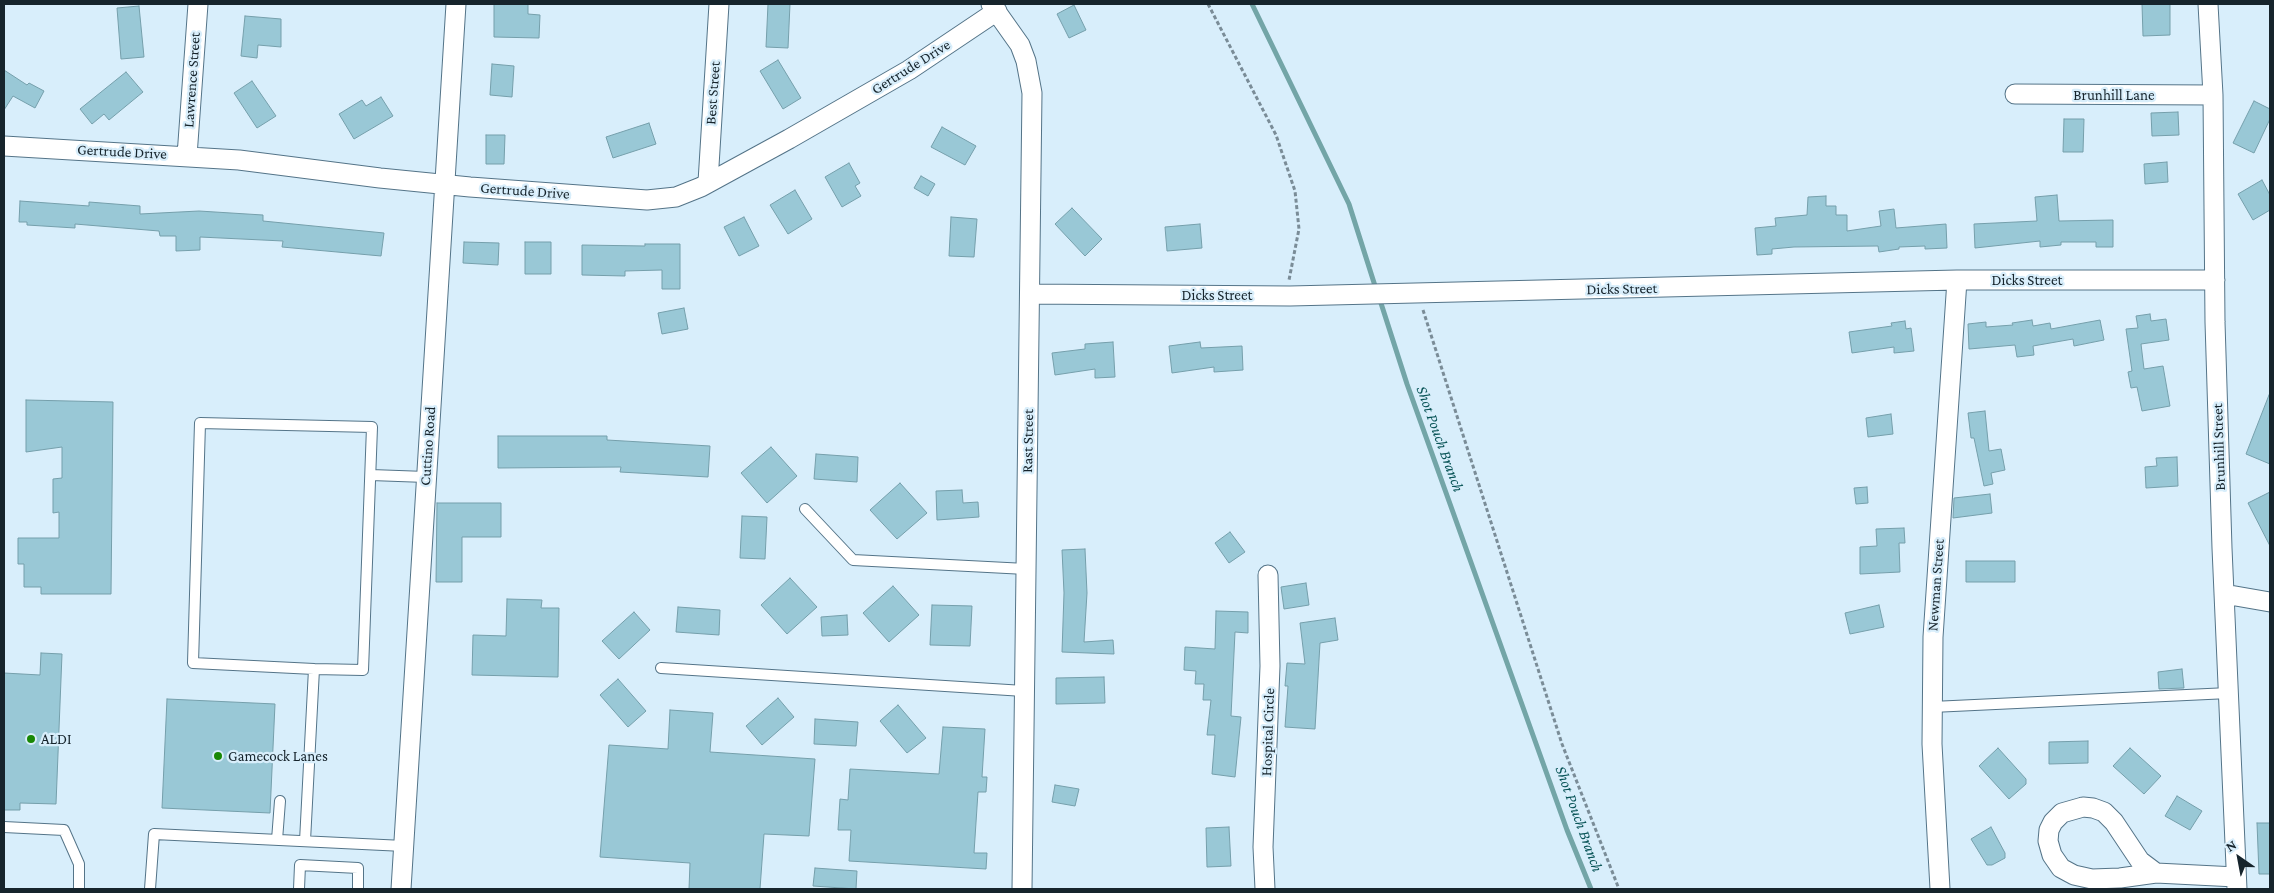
<!DOCTYPE html>
<style>
body{margin:0}
#map{position:relative;width:2274px;height:893px;overflow:hidden;background:#d8eefb;font-family:"Crimson Pro",serif}
canvas{display:block}
.frame{position:absolute;inset:0;border:5px solid #16242c;pointer-events:none}
.north{position:absolute;left:2214px;top:833px;width:50px;height:50px;-webkit-text-stroke:4px #d8eefb;paint-order:stroke;rotate:327deg;font-size:14px;font-weight:700;line-height:20px;text-align:center;color:#16242c}
.north::after{content:'';display:block;margin:auto;width:18px;height:22px;background:#16242c;clip-path:polygon(50% 0,100% 100%,50% 72%,0 100%)}
</style>
<div id="map">
<canvas width="2274" height="893"></canvas>
<div class="frame"></div>
<div class="north">N</div>
</div>
<script>
const ctx = document.querySelector('canvas').getContext('2d');
ctx.lineJoin = 'round';
const toPath = rows => new Path2D(rows.map(r => 'M' + r).join(''));
function trace(path, color, width, dash) { ctx.strokeStyle = color; ctx.lineWidth = width; ctx.lineCap = dash ? 'butt' : 'round'; ctx.setLineDash(dash || []); ctx.stroke(path); }
function paint(path, color) { ctx.fillStyle = color; ctx.fill(path, 'evenodd'); }
function label(font, color, halo, rows, align = 'center') {
  ctx.font = font + ' "Crimson Pro",serif'; ctx.lineWidth = 4.5; ctx.setLineDash([]); ctx.textBaseline = 'middle'; ctx.strokeStyle = halo; ctx.fillStyle = color; for (const [text, x, y, turn = 0] of rows) {
    ctx.save(); ctx.translate(x, y); ctx.rotate((+turn || 0) * Math.PI / 180); ctx.textAlign = isNaN(turn) ? turn : align; if (halo) ctx.strokeText(text, 0, 0); ctx.fillText(text, 0, 0); ctx.restore();
  }
}
trace(toPath([
 [1252,4,1349,204,1376,289],
 [1379,297,1407,384,1567,830,1591,889]
]), '#73a5a7', 5);
const building = toPath([
 [494,4,528,4,528,14,540,15,539,38,494,37,494,4],
 [768,4,790,4,788,48,766,47,768,4],
 [2142,4,2170,4,2170,35,2143,36,2142,4],
 [1074,5,1086,30,1069,38,1057,14,1074,5],
 [139,6,144,57,121,59,117,8,139,6],
 [245,16,281,19,281,47,258,45,257,58,241,56,245,16],
 [778,60,801,98,783,109,760,71,778,60],
 [492,64,514,66,512,97,490,95,492,64],
 [4,70,27,85,29,83,44,91,35,108,13,96,4,110,4,70],
 [126,72,143,92,109,120,104,114,92,124,80,109,126,72],
 [252,81,276,116,257,128,234,93,252,81],
 [381,97,393,116,354,139,339,114,362,100,366,106,381,97],
 [2254,101,2270,109,2270,119,2254,153,2233,143,2254,101],
 [2178,112,2179,135,2152,136,2151,113,2178,112],
 [2064,119,2084,119,2083,152,2063,152,2064,119],
 [649,123,656,144,613,158,606,137,649,123],
 [942,127,976,146,965,165,931,147,942,127],
 [486,135,505,135,504,164,486,164,486,135],
 [2167,162,2168,182,2145,184,2144,164,2167,162],
 [849,163,860,183,855,186,861,196,842,207,825,177,849,163],
 [921,176,935,184,928,196,914,188,921,176],
 [2262,180,2270,195,2270,210,2253,220,2238,194,2262,180],
 [795,190,812,219,788,234,770,205,795,190],
 [2057,195,2059,221,2113,220,2113,247,2096,247,2096,242,2061,242,2061,245,2040,247,2040,241,1975,248,1974,224,2037,221,2035,197,2057,195],
 [1826,196,1826,206,1836,206,1836,215,1847,215,1847,231,1881,226,1879,211,1894,209,1896,228,1946,224,1947,248,1925,249,1925,246,1899,247,1899,249,1879,252,1878,246,1794,247,1772,249,1772,254,1757,255,1755,228,1776,226,1775,218,1807,215,1808,197,1826,196],
 [20,201,89,206,89,202,140,206,140,214,199,211,263,215,263,221,384,233,381,256,282,247,283,241,200,237,200,250,176,251,176,236,160,236,159,231,75,224,75,228,27,225,27,222,19,222,20,201],
 [1072,208,1102,239,1085,256,1055,224,1072,208],
 [744,217,759,246,739,256,724,227,744,217],
 [951,217,977,219,974,257,949,256,951,217],
 [1200,224,1202,248,1167,251,1165,227,1200,224],
 [464,242,499,243,498,265,463,263,464,242],
 [525,242,551,242,551,274,525,274,525,242],
 [645,244,680,244,680,289,662,289,662,270,625,271,625,276,582,275,582,245,645,246,645,244],
 [684,308,688,329,662,334,658,313,684,308],
 [2150,314,2151,321,2166,319,2169,340,2141,344,2144,369,2163,366,2170,406,2142,411,2137,387,2131,388,2128,372,2132,371,2126,329,2138,328,2136,316,2150,314],
 [2032,320,2033,326,2050,323,2051,329,2100,320,2104,340,2074,346,2073,339,2033,346,2034,355,2017,357,2015,345,1969,349,1968,324,1986,322,1986,327,2013,325,2012,323,2032,320],
 [1905,321,1906,329,1911,328,1914,351,1894,353,1894,347,1852,353,1849,332,1892,326,1891,323,1905,321],
 [1113,342,1115,377,1095,378,1095,369,1055,375,1052,353,1085,349,1085,344,1113,342],
 [1200,342,1201,348,1242,346,1243,370,1214,372,1214,367,1172,373,1169,346,1200,342],
 [2269,395,2270,395,2270,464,2246,454,2269,395],
 [26,400,113,402,111,594,41,594,41,587,24,587,24,564,18,564,18,538,59,538,59,512,53,513,53,479,62,478,62,447,26,452,26,400],
 [1985,411,1989,451,2001,449,2005,470,1991,473,1993,484,1984,486,1974,438,1971,438,1968,413,1985,411],
 [1891,414,1893,434,1868,437,1866,418,1891,414],
 [498,436,607,436,607,440,710,446,708,477,620,472,621,467,498,468,498,436],
 [771,447,797,476,767,503,741,473,771,447],
 [816,454,858,457,857,482,814,479,816,454],
 [2177,457,2178,486,2146,488,2145,467,2157,466,2156,458,2177,457],
 [900,483,927,513,897,539,870,510,900,483],
 [1867,487,1868,503,1856,504,1854,488,1867,487],
 [962,490,963,503,978,502,979,517,937,520,936,491,962,490],
 [2270,492,2270,546,2248,503,2270,492],
 [1990,494,1992,513,1953,518,1954,498,1990,494],
 [437,503,501,503,501,537,462,537,462,582,436,582,437,503],
 [742,516,767,517,765,559,740,558,742,516],
 [1904,528,1905,543,1899,543,1900,572,1860,574,1860,547,1877,546,1876,529,1904,528],
 [1230,532,1245,552,1229,563,1215,543,1230,532],
 [1085,549,1087,593,1084,642,1113,640,1114,654,1062,652,1064,593,1062,550,1085,549],
 [1966,561,2015,561,2015,582,1966,582,1966,561],
 [790,578,817,607,787,634,761,605,790,578],
 [1306,583,1309,605,1284,609,1281,587,1306,583],
 [893,586,919,615,889,642,863,613,893,586],
 [507,599,542,600,541,608,559,608,558,677,472,675,473,635,506,636,507,599],
 [932,605,972,606,970,646,930,645,932,605],
 [1879,605,1884,627,1850,634,1845,613,1879,605],
 [678,607,720,610,719,635,676,632,678,607],
 [1216,611,1248,612,1248,633,1235,632,1231,716,1241,717,1235,777,1212,774,1215,735,1207,735,1211,700,1203,700,1204,684,1195,684,1196,671,1184,670,1185,647,1215,649,1216,611],
 [634,612,650,630,619,659,602,641,634,612],
 [847,615,848,635,822,636,821,617,847,615],
 [1335,618,1338,640,1320,643,1315,729,1285,727,1288,686,1285,686,1287,663,1305,664,1300,623,1335,618],
 [41,653,62,654,56,804,20,803,20,810,4,810,4,673,40,675,41,653],
 [2182,669,2184,688,2159,689,2158,672,2182,669],
 [1104,677,1105,703,1056,704,1056,678,1104,677],
 [618,679,646,711,628,727,600,695,618,679],
 [778,698,794,717,762,745,746,726,778,698],
 [167,699,275,704,270,813,162,808,167,699],
 [898,705,926,738,907,753,880,721,898,705],
 [670,710,713,713,710,752,815,759,809,836,764,834,760,889,689,889,690,863,600,857,609,745,668,749,670,710],
 [815,719,858,722,856,746,814,744,815,719],
 [943,727,985,729,982,777,987,777,986,792,978,792,974,853,987,853,986,869,849,861,851,830,838,830,840,799,848,800,850,769,939,774,943,727],
 [2088,741,2088,763,2049,764,2049,742,2088,741],
 [1998,748,2026,779,2026,784,2009,799,1979,766,1998,748],
 [2130,748,2161,776,2144,794,2113,766,2130,748],
 [1055,785,1079,789,1075,806,1052,802,1055,785],
 [2177,796,2202,811,2190,830,2165,816,2177,796],
 [2257,823,2270,823,2270,874,2259,874,2257,823],
 [1229,827,1231,866,1207,867,1206,828,1229,827],
 [1991,827,2005,853,2005,858,1992,865,1987,865,1971,839,1991,827],
 [815,868,857,871,856,889,813,886,815,868]
]);
paint(building, '#99c8d6');
trace(building, '#759fab', 1);
const service = toPath([
 [371,475,426,477],
 [805,509,853,560,1026,569],
 [661,668,1024,691],
 [1932,707,2229,693],
 [4,827,64,830,79,864,79,889],
 [277,840,280,801],
 [305,841,314,669,363,670,372,427,200,423,193,663,314,669],
 [150,889,154,834,404,846],
 [299,889,300,865,358,868,358,889]
]);
const minor = toPath([
 [991,4,1020,45,1026,61,1032,93,1022,889],
 [2208,4,2213,95,2215,322,2222,548,2237,889],
 [2015,94,2213,95],
 [4,146,239,160,380,178,470,187,647,200,676,197,701,187,789,139,909,70,997,11],
 [187,156,198,4],
 [708,182,719,4],
 [1030,294,1290,296,1957,280,2215,280],
 [2224,594,2270,602],
 [2083,807,2093,808,2104,812,2114,822,2140,861,2156,873,2120,878,2092,879,2074,875,2061,868,2052,855,2048,841,2049,830,2053,822,2062,813,2083,807],
 [2156,873,2236,877],
 [401,889,456,4],
 [1265,889,1263,847,1270,666,1268,575],
 [1940,889,1932,744,1933,637,1957,280]
]);
trace(service, '#547488', 12);
trace(minor, '#547488', 21);
trace(toPath([
 [1208,4,1276,135,1295,191,1299,229,1289,280],
 [1423,310,1562,744,1619,889]
]), '#7a8c97', 3, [4, 2.5]);
trace(service, '#fff', 10);
trace(minor, '#fff', 19);
for (const [x, y, r, color] of [
 [31,739,5,"#198805"],
 [218,756,5,"#198805"]
]) { const dot = new Path2D(); dot.arc(x, y, r, 0, 2 * Math.PI); ctx.fillStyle = color; ctx.fill(dot); trace(dot, '#d8eefb', 2); }
label('15px', '#16242c', '#d8eefb', [
 ["Gertrude Drive",911,67,-32],
 ["Lawrence Street",192,80,-86],
 ["Best Street",713,93,-86],
 ["Brunhill Lane",2114,95],
 ["Gertrude Drive",122,152,3],
 ["Gertrude Drive",525,191,4],
 ["Dicks Street",2027,280],
 ["Dicks Street",1622,289,-1],
 ["Dicks Street",1217,295],
 ["Rast Street",1028,441,-89],
 ["Cuttino Road",428,446,-86],
 ["Brunhill Street",2219,447,-92],
 ["Newman Street",1936,585,-86],
 ["Hospital Circle",1268,732,-88]
]);
label('15px', '#16242c', '#d8eefb', [
 ["ALDI",41,739],
 ["Gamecock Lanes",228,756]
], 'left');
label('italic 16px', '#0a5558', '#d8eefb', [
 ["Shot Pouch Branch",1440,439,70],
 ["Shot Pouch Branch",1579,819,70]
]);
</script>
